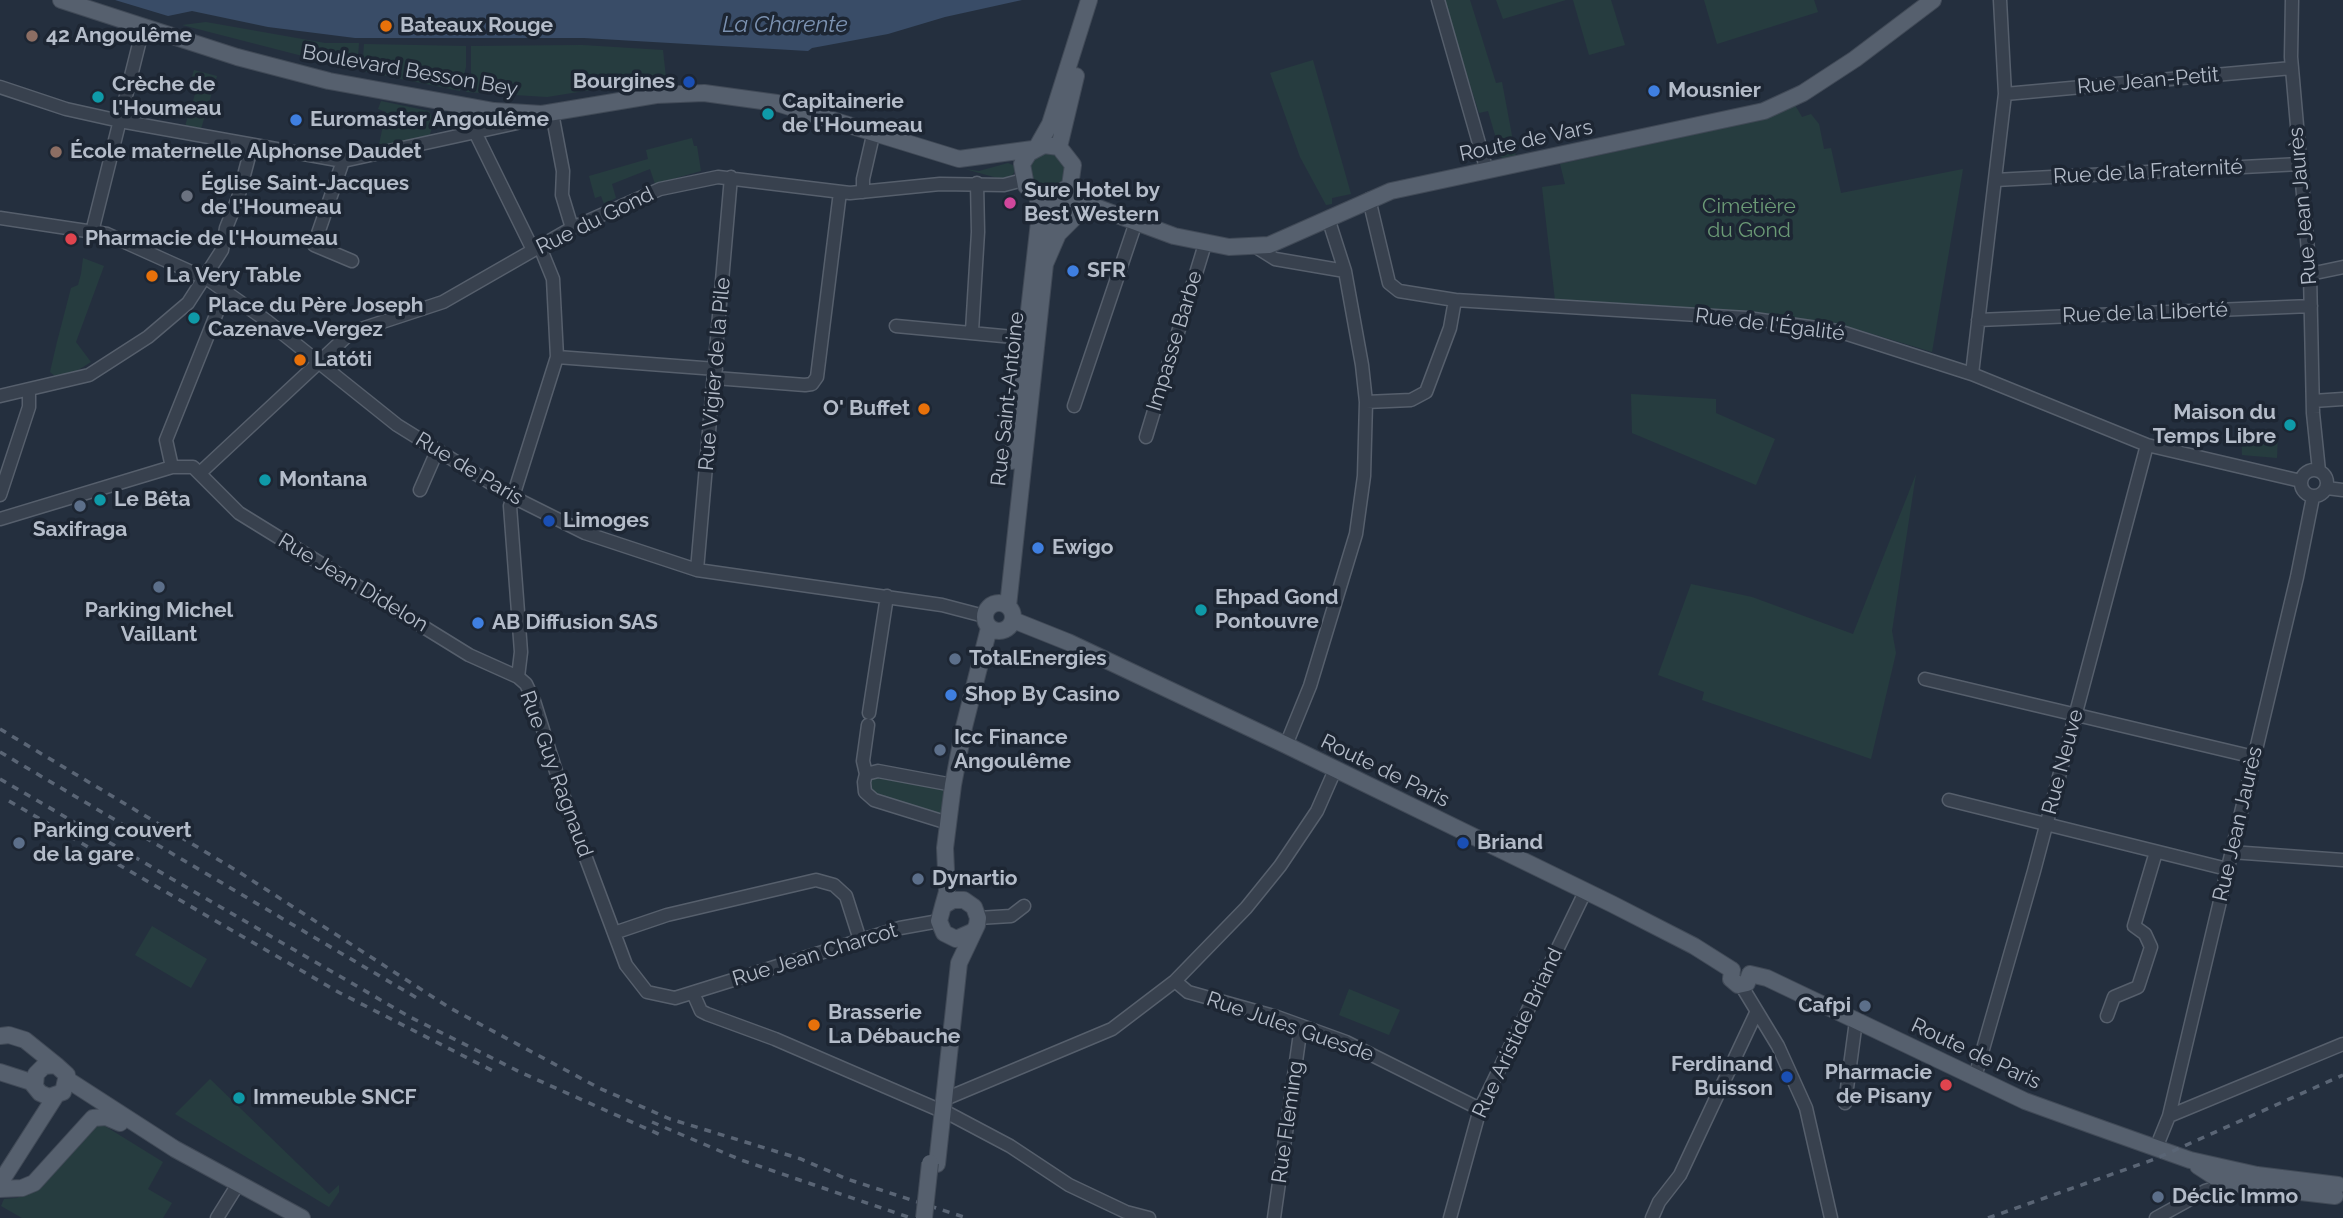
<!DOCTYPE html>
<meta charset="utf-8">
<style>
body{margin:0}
canvas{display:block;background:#242f3e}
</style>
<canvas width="2343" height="1218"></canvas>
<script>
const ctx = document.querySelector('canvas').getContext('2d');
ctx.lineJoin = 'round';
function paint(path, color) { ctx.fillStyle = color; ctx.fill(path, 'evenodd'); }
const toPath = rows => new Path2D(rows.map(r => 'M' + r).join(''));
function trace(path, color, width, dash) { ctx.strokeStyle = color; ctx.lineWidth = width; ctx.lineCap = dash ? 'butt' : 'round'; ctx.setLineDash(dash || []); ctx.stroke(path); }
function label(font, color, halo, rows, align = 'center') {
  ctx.font = font + ' Raleway,sans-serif'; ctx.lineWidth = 7; ctx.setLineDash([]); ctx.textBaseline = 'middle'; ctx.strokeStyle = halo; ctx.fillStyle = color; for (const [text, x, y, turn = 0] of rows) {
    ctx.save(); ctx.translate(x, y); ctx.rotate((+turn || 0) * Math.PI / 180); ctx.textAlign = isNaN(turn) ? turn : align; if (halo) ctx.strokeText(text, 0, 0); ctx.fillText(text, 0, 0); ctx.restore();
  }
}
paint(toPath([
 [1443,0,1470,0,1496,83,1502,82,1516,157,1502,159,1488,111,1479,113],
 [1496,0,1566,0,1503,19],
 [1573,0,1611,0,1625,45,1589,55],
 [1704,0,1814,0,1818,12,1717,44],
 [206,22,325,43,359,43,357,70,182,25],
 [364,44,466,46,466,67,460,91,362,71],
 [582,45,663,50,666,78,547,97,466,92,471,78,471,46],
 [1313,60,1351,194,1332,198,1332,204,1326,205,1300,157,1270,73],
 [194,70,217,76,201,129,185,126,197,88,191,80],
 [381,101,429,111,434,122,430,134,426,138,378,149,386,112,378,109],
 [1795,105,1802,117,1811,114,1819,124,1824,149,1831,148,1841,193,1963,169,1932,352,1856,329,1804,320,1555,300,1542,187,1565,184,1560,164,1761,120],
 [692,138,694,146,697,146,701,171,655,184,650,169,612,184,616,198,604,204,601,196,595,198,589,176,648,159,646,150],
 '1029 171a19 19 0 1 1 38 0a19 19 0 1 1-38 0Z',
 [1008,163,1015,166,1015,171,1011,177,1001,179,965,169,979,171],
 [83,258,104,266,76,342,91,362,75,372,55,376,50,372,57,342,71,288,78,285,81,274],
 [1631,394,1716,399,1716,413,1775,439,1756,485,1632,433],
 [2241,433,2251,439,2260,434,2278,433,2277,458,2242,455],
 [1916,474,1892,631,1896,653,1871,759,1702,700,1704,692,1658,675,1691,584,1752,597,1853,634],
 [875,776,948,788,944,818,873,795,869,782],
 [152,926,207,959,191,988,135,955],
 [1349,989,1400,1010,1389,1035,1339,1015],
 [210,1079,329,1194,339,1185,339,1192,329,1207,175,1114],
 [100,1123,163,1162,148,1189,172,1203,163,1218,22,1218,1,1206,4,1199,17,1198,46,1182]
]), '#263c3f');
paint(toPath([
 [115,0,1022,0,945,17,888,34,812,48,808,51,584,38,355,38,268,27,192,11,168,16]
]), '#394c67');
const minor = toPath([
 [1438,0,1487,171],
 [2292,0,2291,57,2310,274,2313,413,2319,471],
 [0,87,66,109,120,121,343,161,517,123,523,114],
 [2005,94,2292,68],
 [468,107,475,132,533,250],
 [552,113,563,171,562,195,572,228],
 [343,161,314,245,352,261],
 [1995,180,2300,164],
 [863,192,863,179,874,131],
 [1369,199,1389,283,1399,291,1455,300,1747,318,1838,331,1972,374,2147,445,2301,481],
 [0,218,107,234,209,280,267,321,397,425,513,497,585,533,697,570,942,605,984,616],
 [92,232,143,28],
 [1256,247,1275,259,1345,271],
 [2310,274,2343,267],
 [1978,320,2311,306],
 [896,326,1024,338],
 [972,331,978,232,977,183],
 [557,357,716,369],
 [1972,374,2005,94,2000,0],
 [715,378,805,385,812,384,817,377,840,192],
 [0,396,89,375,148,337,188,303,222,250,226,228,238,198,252,145],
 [2313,401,2343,399],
 [1366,402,1411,400,1426,392,1450,328,1455,300],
 [1074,406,1136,222],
 [1146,437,1205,244],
 [172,467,166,440,226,290],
 '2301 483a13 13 0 1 1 26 0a13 13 0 1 1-26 0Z',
 [201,472,346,337,364,328,443,302,572,228,660,189,718,177,850,193,940,184,1004,185,1023,180],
 [2327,488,2343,490],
 [420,490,437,451],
 [0,495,29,407,29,390],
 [0,519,172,467,193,467,239,513,469,655,518,677,526,684,534,701,568,810,626,965,647,992,675,998,900,928,939,921],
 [697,570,731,177],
 [518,677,521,652,510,506,557,357,553,279,540,247],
 [1925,679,2254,757],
 [869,713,887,596],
 [1286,745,1310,686,1356,534,1364,476,1366,402,1362,365,1345,271,1328,218],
 [866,774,863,761,868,725],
 [1949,800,2227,869],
 [948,823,874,800,865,792,864,782,866,774,878,771,953,785],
 [2231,852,2343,860],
 [978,918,1011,916,1024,906],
 [614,933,667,915,816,880,834,885,846,896,860,940],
 [1175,981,1188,992,1277,1017,1346,1042,1480,1109],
 [1741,985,1778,1046,1806,1108,1831,1218],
 [693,993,701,1011,707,1014,775,1039,937,1109],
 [2107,1016,2114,997,2138,987,2151,947,2145,934,2134,926,2156,852],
 [1975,1077,2034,871,2147,445],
 [945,1099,1112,1029,1175,981,1246,908,1280,866,1317,811,1335,770],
 [1845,1103,1856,1021],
 [944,1111,1010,1146,1069,1185,1126,1212,1149,1218],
 [2169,1116,2343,1044],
 [2156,1148,2169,1116,2297,577,2313,497],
 [217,1218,235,1189],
 [1274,1218,1301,1026],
 [1450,1218,1480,1109,1585,892],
 [1652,1218,1659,1202,1680,1175,1756,1013],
 [2156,1218,2205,1191,2231,1183]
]);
const major = toPath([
 [61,0,237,57,329,81,494,111,542,114,656,95,704,93,777,103,959,159,1033,149],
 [1037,147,1050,124,1089,0],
 [1059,147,1076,76],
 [1070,186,1082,202,1174,236,1229,247,1269,245,1391,191,1764,111,1803,93,1855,59,1933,0],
 [1053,197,1070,186,1073,165,1059,147,1044,145,1029,153,1022,164,1026,186,1037,195,1053,197,1088,210],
 [1047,247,1053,197],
 [1012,461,1040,213,1037,195],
 '985 617a14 14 0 1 1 28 0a14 14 0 1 1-28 0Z',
 [1008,606,1045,264,1058,234,1083,209],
 [1013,620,1068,642,1286,745,1612,904,1694,946,1732,970],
 [943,906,947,892,945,848,953,785,964,727,989,628],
 [1732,970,1731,979,1738,985,1747,983,1750,974],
 [1750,974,1767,978,2025,1101,2097,1127,2190,1160,2257,1175,2338,1185],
 [0,1036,9,1035,25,1040,56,1065],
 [0,1072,31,1082,40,1093,49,1097,63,1092,67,1075,56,1065,44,1066,36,1074,35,1085],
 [68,1080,175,1149,302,1218],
 [937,1164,959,963,977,925,978,918,974,907,964,900,953,900,943,906,939,921,944,933,956,939,974,931],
 [2198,1166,2224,1183,2335,1196],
 [0,1183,55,1097],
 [0,1189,22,1188,34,1183,93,1118,106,1117,120,1123]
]);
trace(minor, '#565f6c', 15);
trace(major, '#414a57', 18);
trace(minor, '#38414e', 12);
trace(major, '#56606e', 16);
trace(toPath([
 [0,729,239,872,450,1008,599,1088,670,1119,801,1159,847,1179,967,1218],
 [0,752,417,998],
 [0,779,410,1017,522,1073,663,1136],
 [9,801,340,993,495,1072],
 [652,1122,741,1160,911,1218],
 [1988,1218,2155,1159,2343,1075]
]), '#5a6575', 3.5, [7, 7]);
const majorBridge = toPath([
 [924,1218,930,1163]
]);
trace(majorBridge, '#414a57', 18, []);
trace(majorBridge, '#56606e', 16);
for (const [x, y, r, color] of [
 [386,26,7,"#e8710a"],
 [32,36,7,"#8d6e63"],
 [689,82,7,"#1a4fb4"],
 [1654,91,7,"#3f7fe0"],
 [98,97,7,"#0f9aa8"],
 [768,114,7,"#0f9aa8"],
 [296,120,7,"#3f7fe0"],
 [56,152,7,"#8d6e63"],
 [187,196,7,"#6b7280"],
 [1010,203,7,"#d1479c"],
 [71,239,7,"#e0444e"],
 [1073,271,7,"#3f7fe0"],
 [152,276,7,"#e8710a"],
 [194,318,7,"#0f9aa8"],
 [300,360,7,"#e8710a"],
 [924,409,7,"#e8710a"],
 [2290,425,7,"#0f9aa8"],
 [265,480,7,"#0f9aa8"],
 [100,500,7,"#0f9aa8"],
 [80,506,7,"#5c6f8a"],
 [549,521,7,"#1a4fb4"],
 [1038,548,7,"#3f7fe0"],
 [159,587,7,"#5c6f8a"],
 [1201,610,7,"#0f9aa8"],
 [478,623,7,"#3f7fe0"],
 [955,659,7,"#5c6f8a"],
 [951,695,7,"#3f7fe0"],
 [940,750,7,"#5c6f8a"],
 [19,843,7,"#5c6f8a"],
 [1463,843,7,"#1a4fb4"],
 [918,879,7,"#5c6f8a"],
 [1865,1006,7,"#5c6f8a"],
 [814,1025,7,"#e8710a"],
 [1787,1077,7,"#1a4fb4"],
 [1946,1085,7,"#e0444e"],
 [239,1098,7,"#0f9aa8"],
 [2158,1197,7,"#5c6f8a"]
]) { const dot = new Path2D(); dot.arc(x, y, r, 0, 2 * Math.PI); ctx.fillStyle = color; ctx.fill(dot); trace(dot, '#1d2633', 2.5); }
label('bold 21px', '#b4bcc9', '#1d2633', [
 ["Bateaux Rouge",400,26],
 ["42 Angoulême",46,36],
 ["Bourgines",675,82,"right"],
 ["Crèche de",112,85],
 ["l'Houmeau",112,109],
 ["Mousnier",1668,91],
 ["Capitainerie",782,102],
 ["de l'Houmeau",782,126],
 ["Euromaster Angoulême",310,120],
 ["École maternelle Alphonse Daudet",70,152],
 ["Église Saint-Jacques",201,184],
 ["de l'Houmeau",201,208],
 ["Sure Hotel by",1024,191],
 ["Best Western",1024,215],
 ["Pharmacie de l'Houmeau",85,239],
 ["SFR",1087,271],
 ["La Very Table",166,276],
 ["Place du Père Joseph",208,306],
 ["Cazenave-Vergez",208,330],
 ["Latóti",314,360],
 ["O' Buffet",910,409,"right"],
 ["Maison du",2276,413,"right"],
 ["Temps Libre",2276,437,"right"],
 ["Montana",279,480],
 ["Le Bêta",114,500],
 ["Limoges",563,521],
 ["Saxifraga",80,530,"center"],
 ["Ewigo",1052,548],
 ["Ehpad Gond",1215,598],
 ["Pontouvre",1215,622],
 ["Parking Michel",159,611,"center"],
 ["Vaillant",159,635,"center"],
 ["AB Diffusion SAS",492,623],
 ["TotalEnergies",969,659],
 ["Shop By Casino",965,695],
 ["Icc Finance",954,738],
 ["Angoulême",954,762],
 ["Parking couvert",33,831],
 ["de la gare",33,855],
 ["Briand",1477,843],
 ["Dynartio",932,879],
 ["Cafpi",1851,1006,"right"],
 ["Brasserie",828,1013],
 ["La Débauche",828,1037],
 ["Ferdinand",1773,1065,"right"],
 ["Buisson",1773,1089,"right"],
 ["Pharmacie",1932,1073,"right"],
 ["de Pisany",1932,1097,"right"],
 ["Immeuble SNCF",253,1098],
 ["Déclic Immo",2172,1197]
], 'left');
label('21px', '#b4bcc9', '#1d2633', [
 ["Boulevard Besson Bey",410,71,10],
 ["Rue Jean-Petit",2148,81,-5],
 ["Route de Vars",1526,141,-12],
 ["Rue de la Fraternité",2148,172,-3],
 ["Rue Jean Jaurès",2303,206,-95],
 ["Rue du Gond",595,221,-26],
 ["Rue de la Liberté",2145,313,-2],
 ["Rue de l'Égalité",1770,325,7],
 ["Impasse Barbe",1175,341,-73],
 ["Rue Vigier de la Pile",715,374,-85],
 ["Rue Saint-Antoine",1008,399,-84],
 ["Rue de Paris",469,469,31],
 ["Rue Jean Didelon",353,583,31],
 ["Rue Neuve",2063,762,-75],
 ["Route de Paris",1385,771,26],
 ["Rue Guy Ragnaud",556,774,70],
 ["Rue Jean Jaurès",2238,824,-77],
 ["Rue Jean Charcot",815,955,-17],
 ["Rue Jules Guesde",1290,1027,19],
 ["Rue Aristide Briand",1518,1033,-65],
 ["Route de Paris",1976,1054,25],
 ["Rue Fleming",1288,1122,-82]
]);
label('21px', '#6b9a76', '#1d2633', [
 ["Cimetière",1749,207],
 ["du Gond",1749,231]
]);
label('italic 23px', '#7c92b1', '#1d2633', [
 ["La Charente",785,25]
]);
</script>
